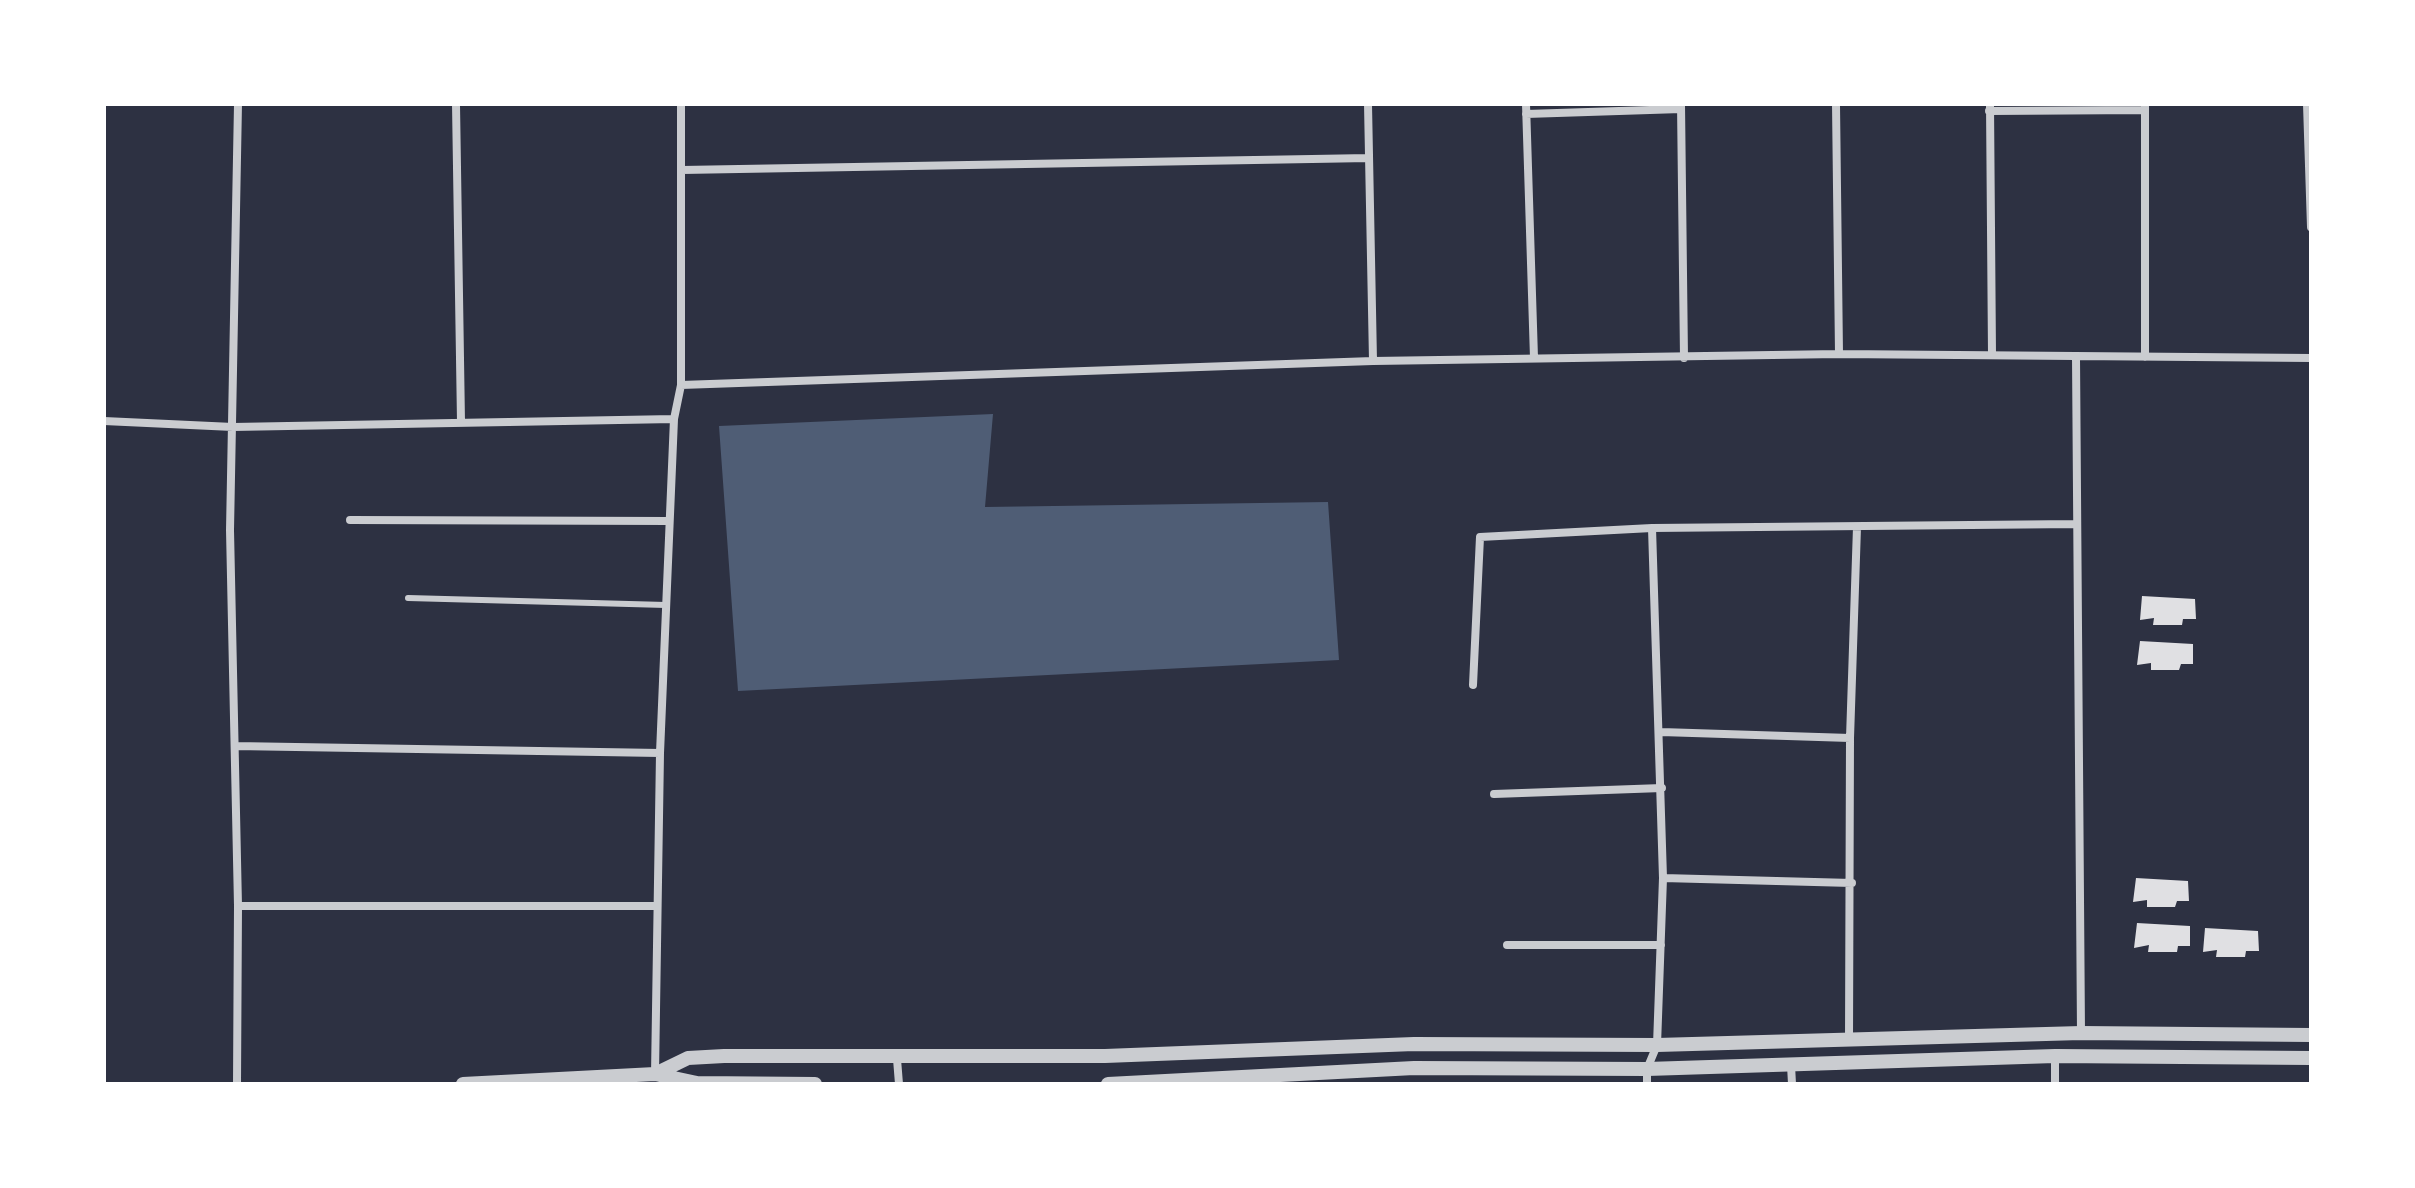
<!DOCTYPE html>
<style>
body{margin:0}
#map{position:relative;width:2415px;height:1188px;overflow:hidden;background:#2d3142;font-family:"Crimson Pro",serif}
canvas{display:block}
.frame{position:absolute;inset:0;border:106px solid #fff;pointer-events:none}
</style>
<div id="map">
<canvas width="2415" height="1188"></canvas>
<div class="frame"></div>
</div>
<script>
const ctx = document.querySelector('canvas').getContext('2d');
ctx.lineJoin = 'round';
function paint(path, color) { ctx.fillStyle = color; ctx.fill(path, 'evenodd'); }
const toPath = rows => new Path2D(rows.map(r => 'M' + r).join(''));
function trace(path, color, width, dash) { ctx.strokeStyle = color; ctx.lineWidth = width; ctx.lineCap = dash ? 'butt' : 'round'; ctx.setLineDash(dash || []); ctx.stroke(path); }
paint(toPath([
 [993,414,985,507,1328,502,1339,660,738,691,719,426]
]), '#4f5d75');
paint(toPath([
 [2142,596,2195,599,2196,619,2183,619,2182,625,2153,625,2154,618,2140,620],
 [2140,641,2193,644,2193,664,2181,664,2179,670,2151,670,2151,663,2137,665],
 [2136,878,2188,881,2189,901,2177,901,2175,907,2147,907,2147,900,2133,902],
 [2137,923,2190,926,2190,946,2178,946,2177,952,2148,952,2149,945,2134,948],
 [2205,928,2258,931,2259,951,2246,951,2245,957,2216,957,2217,950,2203,952]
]), '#e0e0e3');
trace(toPath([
 [408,598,666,605]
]), '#caccd0', 6);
trace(toPath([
 [456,104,461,422],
 [1368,104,1373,361],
 [1526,104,1534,358],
 [1681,104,1684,358],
 [1836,104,1839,354],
 [1990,104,1992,355],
 [2307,104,2311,227],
 [1989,111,2145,110],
 [1526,114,1681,109],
 [682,170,1369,158],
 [2076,357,2081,1033],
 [2145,357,2145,104],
 [681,385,1373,361,1839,354,2311,358],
 [104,421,233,427,674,419],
 [350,520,669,521],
 [1473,685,1480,537,1652,528,2077,524],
 [1661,732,1850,738],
 [235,746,660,753],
 [1494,794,1662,788],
 [1663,878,1852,883],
 [238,906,657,906],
 [1507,945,1661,945],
 [1849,1040,1850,738,1857,527],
 [897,1059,899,1084],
 [1791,1065,1792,1084],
 [655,1074,660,753,674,419,681,385,681,104],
 [237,1084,238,906,230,530,238,104],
 [1647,1084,1647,1069,1657,1045,1663,878,1652,528],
 [2055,1084,2055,1056]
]), '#caccd0', 8);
trace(toPath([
 [655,1074,688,1058,724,1056,1105,1056,1414,1044,1657,1045,2081,1033,2311,1035],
 [463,1084,655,1074,697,1083,815,1084],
 [1108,1084,1414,1068,1647,1069,2055,1056,2311,1058]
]), '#caccd0', 14);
</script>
